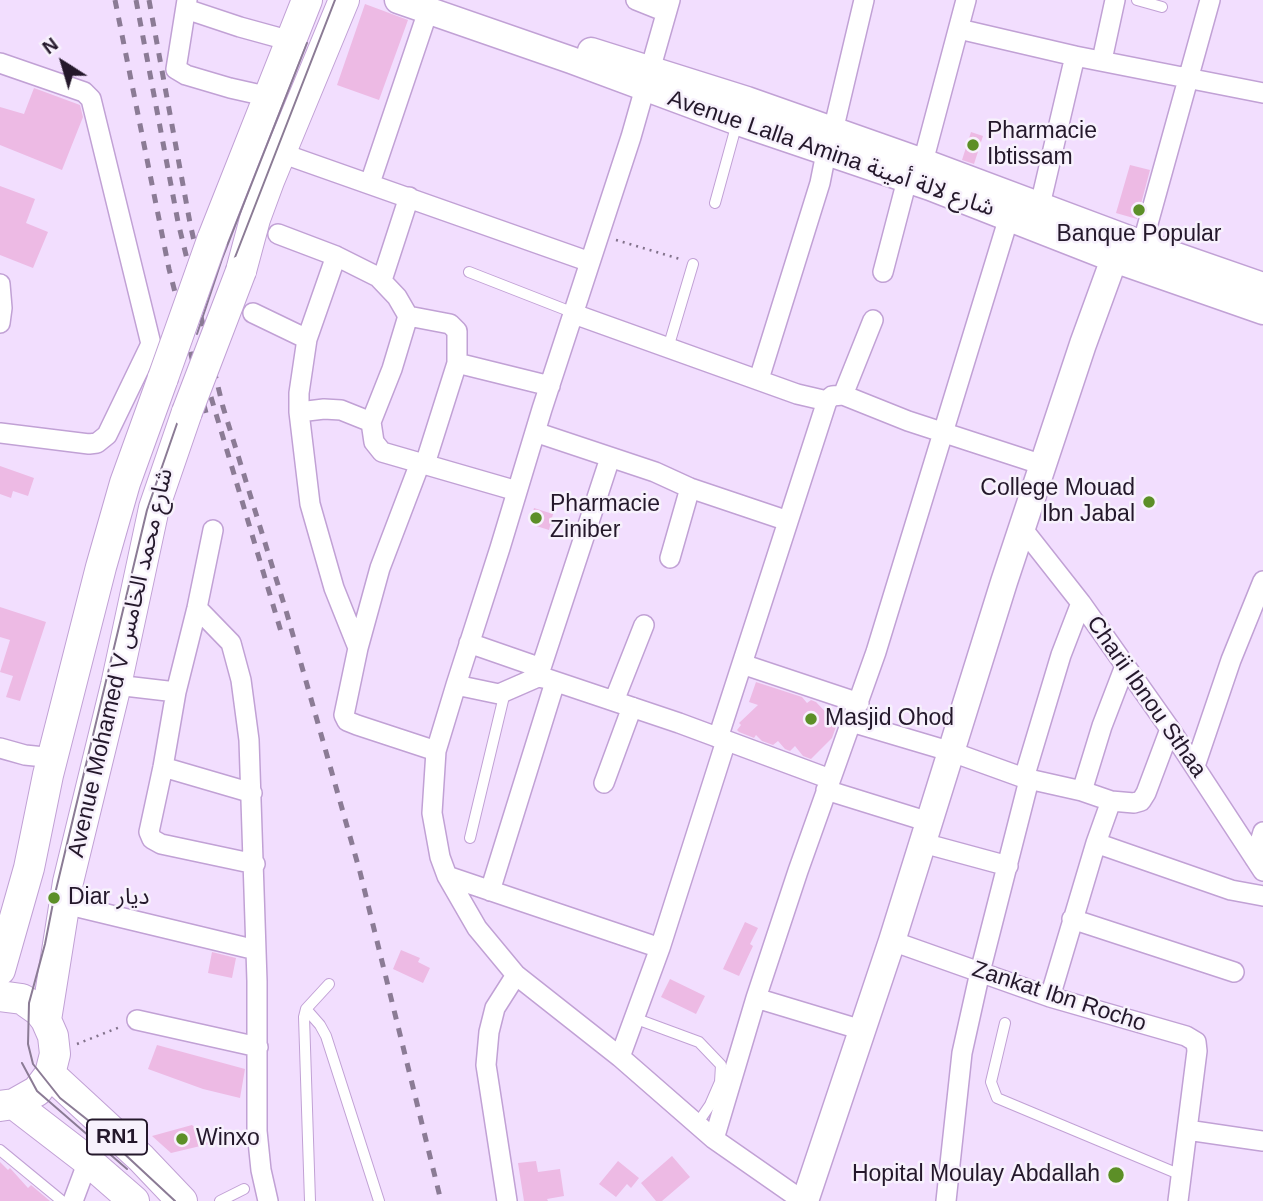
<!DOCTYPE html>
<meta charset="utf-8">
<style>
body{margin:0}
#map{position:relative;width:1263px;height:1201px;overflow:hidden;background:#f2defe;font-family:Helvetica,sans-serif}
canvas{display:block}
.north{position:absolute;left:28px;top:28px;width:70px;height:70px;-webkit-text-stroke:5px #f7f1fc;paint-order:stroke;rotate:323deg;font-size:19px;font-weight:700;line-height:28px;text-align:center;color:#24182b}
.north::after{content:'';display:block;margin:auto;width:24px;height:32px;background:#24182b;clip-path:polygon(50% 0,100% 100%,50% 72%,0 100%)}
</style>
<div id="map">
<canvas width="1263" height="1201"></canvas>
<div class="north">N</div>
</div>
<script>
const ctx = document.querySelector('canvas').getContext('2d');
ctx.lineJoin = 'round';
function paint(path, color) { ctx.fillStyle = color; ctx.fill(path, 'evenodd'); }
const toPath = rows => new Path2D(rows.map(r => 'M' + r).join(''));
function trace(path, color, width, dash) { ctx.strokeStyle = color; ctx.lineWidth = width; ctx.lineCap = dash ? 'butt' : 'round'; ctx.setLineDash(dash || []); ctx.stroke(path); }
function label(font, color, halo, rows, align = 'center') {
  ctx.font = font + ' Helvetica,"Noto Sans Arabic",sans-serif'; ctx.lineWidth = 5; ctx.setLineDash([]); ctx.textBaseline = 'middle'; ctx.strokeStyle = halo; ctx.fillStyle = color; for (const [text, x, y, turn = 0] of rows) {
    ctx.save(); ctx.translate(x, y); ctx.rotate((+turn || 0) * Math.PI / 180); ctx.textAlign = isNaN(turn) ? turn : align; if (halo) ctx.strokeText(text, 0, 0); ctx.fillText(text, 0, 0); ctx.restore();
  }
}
paint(toPath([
 [365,4,408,20,379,100,337,85],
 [34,88,80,105,83,117,62,170,0,145,0,107,24,114],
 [971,132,983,136,974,164,962,160],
 [1130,165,1150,170,1137,219,1116,213],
 [0,186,35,199,26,223,48,232,33,268,0,255],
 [0,466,34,478,28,496,13,491,11,498,0,494],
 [534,508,553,514,549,530,530,524],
 [0,607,46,622,20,701,6,697,13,676,0,672,10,640,0,637],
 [756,682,802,697,807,703,811,700,816,702,837,724,832,738,811,759,803,756,795,746,790,751,785,749,778,741,773,745,762,741,756,735,754,738,739,732,737,730,741,725,739,723,758,705,749,702],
 [745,922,758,928,750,944,753,946,739,976,723,969],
 [401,950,420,958,418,962,430,968,423,983,393,969],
 [212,952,236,958,232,978,208,973],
 [670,979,705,996,696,1014,661,997],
 [157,1045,245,1069,240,1098,203,1089,148,1069],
 [192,1125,213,1143,171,1153,152,1136],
 [672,1156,690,1177,662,1201,656,1201,641,1183],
 [536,1161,538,1172,560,1169,564,1196,547,1199,548,1201,524,1201,518,1163],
 [618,1161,639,1178,631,1188,627,1184,616,1197,599,1184],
 [0,1162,8,1170,10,1168,28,1188,31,1185,50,1201,0,1201]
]), '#edbae4');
const lane = toPath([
 [1137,0,1162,7],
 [715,203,737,123],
 [469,272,574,313],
 [668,348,693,264],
 [470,838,505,692],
 [306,1009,320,1025,326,1036,379,1201],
 [634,1018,699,1042,721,1065,720,1082,710,1105,697,1124],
 [1005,1023,991,1082,997,1098,1181,1175],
 [0,1150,62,1201],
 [220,1201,244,1189],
 [310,1201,304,1017,306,1009,329,984]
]);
const street = toPath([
 [187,0,176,69,186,75,230,88,270,97],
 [636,0,666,12],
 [670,0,631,137,542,409,500,548,456,685,436,751,432,813,440,857,447,876,477,928,516,975,620,1057,714,1139,803,1201],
 [186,9,240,27,291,41],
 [959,29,1075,56,1263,93],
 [1102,60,1115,0],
 [0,63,84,92,91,99,151,344,107,435,97,443,89,444,0,433],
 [833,131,864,0],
 [281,153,590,262],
 [923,162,966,0],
 [370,183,428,11],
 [1040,205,1075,56],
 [278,234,336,256,378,277,397,297,408,316,392,369,371,422],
 [336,256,307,339,299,393,299,412,310,504,334,588,358,648],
 [1139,256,1210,0],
 [883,272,907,180],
 [382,280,409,197],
 [0,284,2,308,0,323],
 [253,313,307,339],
 [574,314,797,394,827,401,832,396,843,395,908,421,1043,465],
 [408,316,450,324,457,331,457,363,425,464],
 [457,363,550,386],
 [759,379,820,183,826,153],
 [843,395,873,320],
 [299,412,324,409,341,410,371,422,374,442,382,452,517,491],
 [535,432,655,472,690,488,788,521],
 [420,463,380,568,358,648,344,715,347,721,357,725,436,751],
 [1022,528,1081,603,1170,729,1263,871],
 [213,530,197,608,176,692,163,767,149,832,152,839,161,844,255,864],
 [670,558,690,488],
 [197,608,231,643,241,680,249,740,257,981,257,1131,261,1170,268,1201],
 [469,643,541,668],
 [742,664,859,703],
 [538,677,610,458],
 [116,685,176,692],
 [456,685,499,694,538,677,548,679,679,723,830,779],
 [614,701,644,625],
 [851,722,952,752,1024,778,1082,791,1111,801,1134,803,1141,801,1146,793,1170,729],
 [718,738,827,401],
 [0,748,25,755,54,758],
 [1195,766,1231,660,1263,581],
 [163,767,252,793],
 [1024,778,1061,655,1081,603],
 [604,783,632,707],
 [826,790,929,822],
 [1082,791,1102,726,1125,666],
 [923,843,1008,866],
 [1096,843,1231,890,1263,896],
 [1255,859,1263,832],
 [447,876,660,948],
 [490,891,555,682],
 [65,904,256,950],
 [1072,919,1234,972],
 [892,941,1050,997,1186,1036,1196,1042,1197,1051,1178,1201],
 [1050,997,1096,843,1111,801],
 [756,998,862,1030],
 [137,1020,258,1047],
 [620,1057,660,948,726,741],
 [1187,1130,1263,1141],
 [714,1139,756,998,798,871,876,652,1009,217],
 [73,1201,88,1161],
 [507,1201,486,1065,489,1032,495,1008,516,975],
 [946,1201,962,1053,980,972,1029,780]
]);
const secondary = toPath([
 [398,0,571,60,738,122,930,187,1114,259,1263,311],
 [591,51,747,100,923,162,1142,244,1263,286],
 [805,1201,892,941,1004,582,1083,344,1122,237]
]);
const primary = toPath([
 [212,240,307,0],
 [241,271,255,219,269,181,344,0],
 [0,970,29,868,48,775,101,567,125,483,163,378],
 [0,996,22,999,39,1011,46,1020,53,1036,55,1054,50,1074,37,1091,14,1104,0,1106],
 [46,1020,68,882,116,685,154,508,187,412],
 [50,1074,141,1158,182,1201],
 [14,1104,88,1161,134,1201]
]);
trace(lane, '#c1a1d5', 12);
trace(street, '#c1a1d5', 22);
trace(secondary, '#c1a1d5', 29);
trace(primary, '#c1a1d5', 32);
trace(toPath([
 [616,240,680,259],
 [77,1044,120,1027]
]), '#82728b', 2.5, [2, 5]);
trace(lane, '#fff', 10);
trace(street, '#fff', 19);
trace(secondary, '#fff', 26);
trace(primary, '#fff', 30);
trace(toPath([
 [197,334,222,259,307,43],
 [22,1063,37,1091,127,1169],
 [175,1201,89,1121,60,1098,33,1064,28,1044,29,1003,45,944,54,898,147,510,232,265,335,0]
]), '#8b7b95', 2);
trace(toPath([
 [115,0,169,269,206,413],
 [136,0,178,222,223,407,287,614,360,872,441,1201],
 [149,0,190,223,201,272],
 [211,397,282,635]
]), '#8b7b95', 5, [9, 9]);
const primaryBridge = toPath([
 [163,378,212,240],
 [187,412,241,271]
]);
trace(primaryBridge, '#c1a1d5', 32, []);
trace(primaryBridge, '#fff', 30);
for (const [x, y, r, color] of [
 [973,145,7,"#5c8f27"],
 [1139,210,7,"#5c8f27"],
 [1149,502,7,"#5c8f27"],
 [536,518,7,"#5c8f27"],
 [811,719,7,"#5c8f27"],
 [54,898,7,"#5c8f27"],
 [182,1139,7,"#5c8f27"],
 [1116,1175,9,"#5c8f27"]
]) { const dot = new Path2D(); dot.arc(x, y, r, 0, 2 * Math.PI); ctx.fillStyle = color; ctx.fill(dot); trace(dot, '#f7f1fc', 2.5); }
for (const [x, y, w] of [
 [117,1137,60]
]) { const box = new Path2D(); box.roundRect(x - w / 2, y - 17.5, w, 35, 5); ctx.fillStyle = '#f7f1fc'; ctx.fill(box); trace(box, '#24182b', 2); }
label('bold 21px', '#24182b', null, [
 ["RN1",117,1137]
]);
label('23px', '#24182b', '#f7f1fc', [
 ["Pharmacie",987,132],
 ["Ibtissam",987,158],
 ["Banque Popular",1139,235,"center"],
 ["College Mouad",1135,489,"right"],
 ["Ibn Jabal",1135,515,"right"],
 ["Pharmacie",550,505],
 ["Ziniber",550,531],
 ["Masjid Ohod",825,719],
 ["Diar ديار",68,898],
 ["Winxo",196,1139],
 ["Hopital Moulay Abdallah",1100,1175,"right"]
], 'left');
label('23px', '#24182b', '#f7f1fc', [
 ["Avenue Lalla Amina شارع لالة أمينة",831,154,19],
 ["Avenue Mohamed V شارع محمد الخامس",121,663,-77],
 ["Charii Ibnou Sthaa",1146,697,55],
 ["Zankat Ibn Rocho",1059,997,18]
]);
</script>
